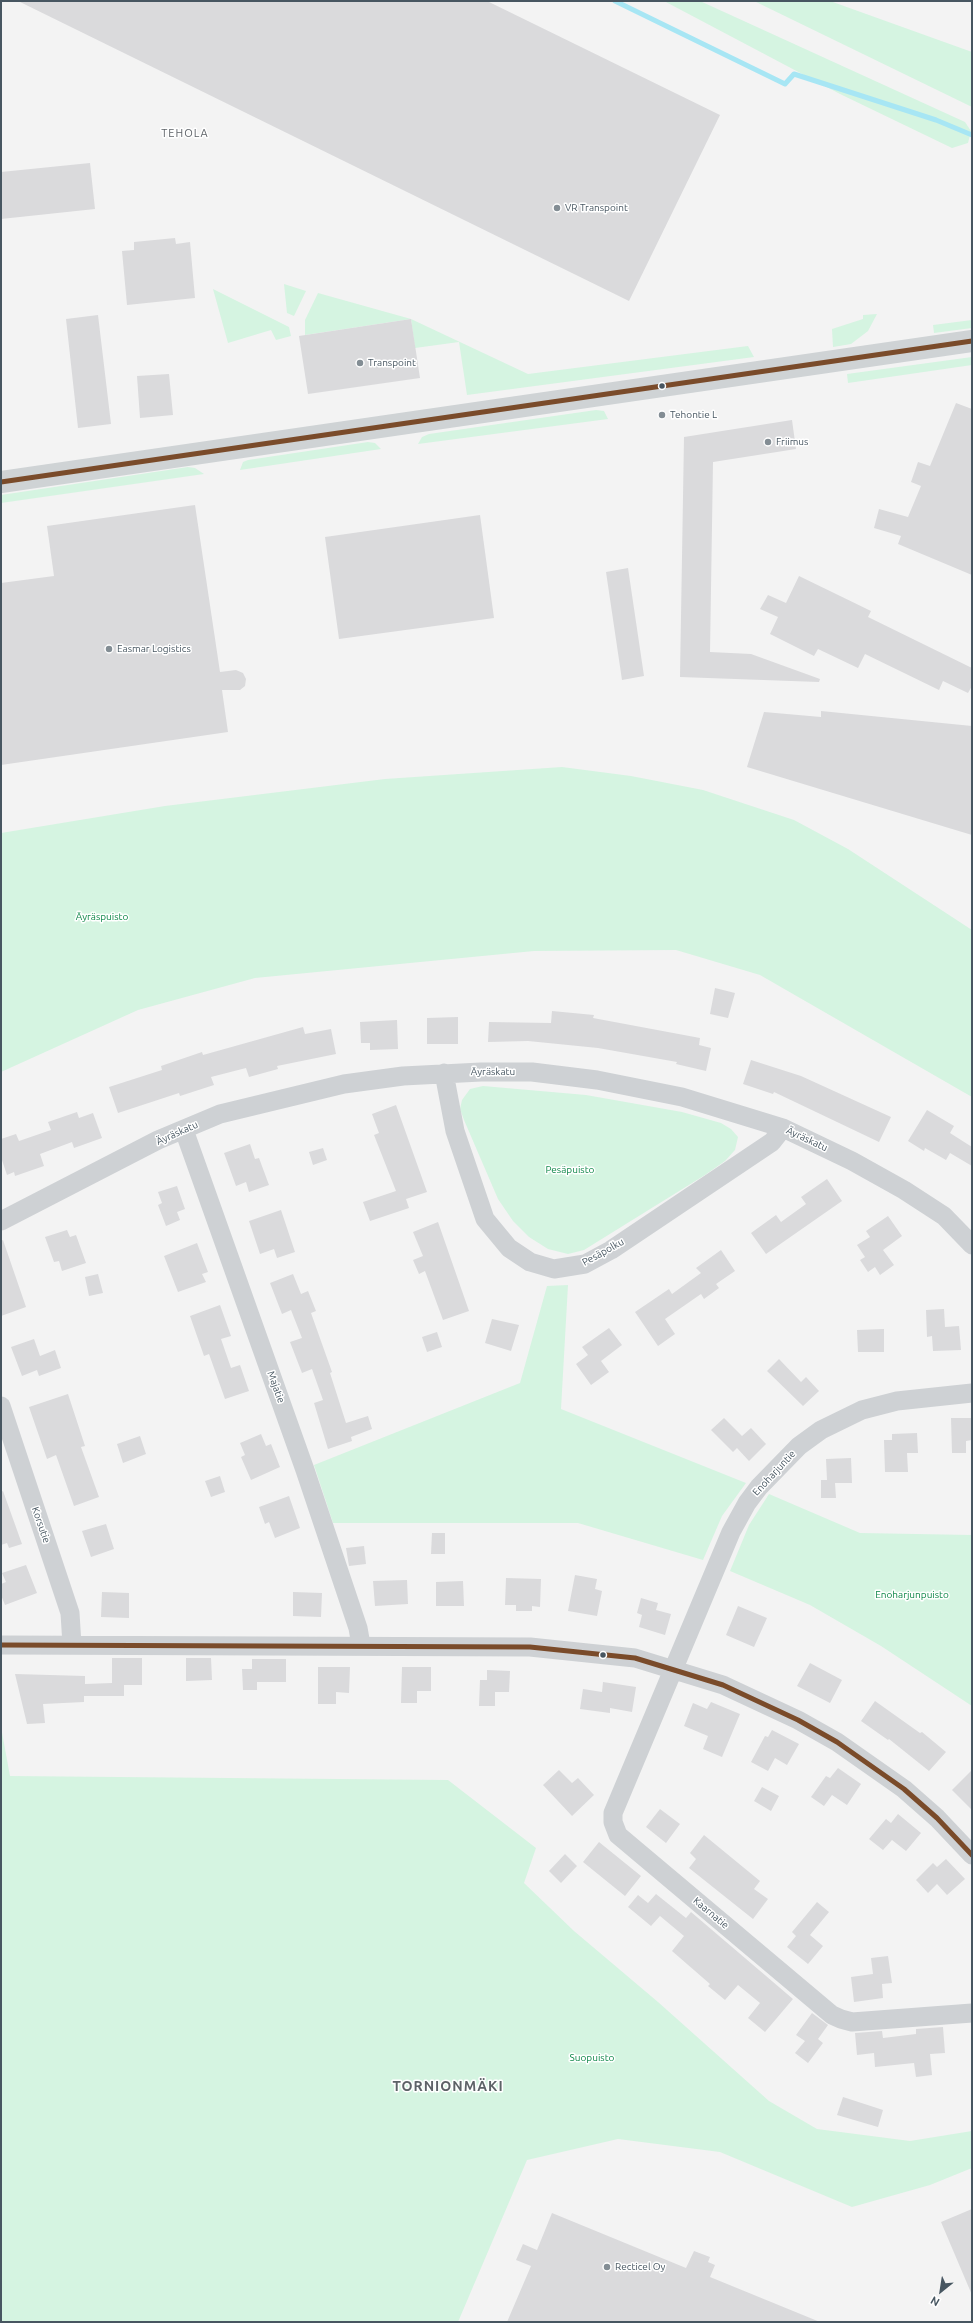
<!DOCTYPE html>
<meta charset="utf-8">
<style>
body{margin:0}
#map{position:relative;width:973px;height:2323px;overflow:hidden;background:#f3f3f3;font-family:Ubuntu,sans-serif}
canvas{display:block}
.frame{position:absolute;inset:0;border:2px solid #475661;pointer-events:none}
.north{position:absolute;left:921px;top:2271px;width:40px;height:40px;-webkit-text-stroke:3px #fff;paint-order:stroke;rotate:210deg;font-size:11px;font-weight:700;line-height:16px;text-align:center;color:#475661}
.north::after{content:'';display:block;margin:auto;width:14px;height:18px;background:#475661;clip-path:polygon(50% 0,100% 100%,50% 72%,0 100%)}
</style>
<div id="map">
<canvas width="973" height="2323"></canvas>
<div class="frame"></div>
<div class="north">N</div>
</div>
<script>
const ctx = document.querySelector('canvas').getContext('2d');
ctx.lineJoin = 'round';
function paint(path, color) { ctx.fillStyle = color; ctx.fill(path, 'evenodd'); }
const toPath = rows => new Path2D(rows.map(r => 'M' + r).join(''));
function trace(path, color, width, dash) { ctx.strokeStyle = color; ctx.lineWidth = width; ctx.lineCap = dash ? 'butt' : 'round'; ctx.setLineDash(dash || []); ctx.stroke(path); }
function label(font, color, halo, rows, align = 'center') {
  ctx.font = font + ' Ubuntu,sans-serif'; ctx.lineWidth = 3; ctx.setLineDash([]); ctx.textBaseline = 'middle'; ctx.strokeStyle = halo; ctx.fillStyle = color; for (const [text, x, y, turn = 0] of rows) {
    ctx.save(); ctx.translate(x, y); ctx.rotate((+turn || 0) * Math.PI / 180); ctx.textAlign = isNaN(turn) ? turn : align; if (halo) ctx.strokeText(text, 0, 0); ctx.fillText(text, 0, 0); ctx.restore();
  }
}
paint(toPath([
 [664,1,700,1,965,122,971,131,968,143,952,148,840,94],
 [754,1,830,1,972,52,972,107],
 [284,284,306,291,294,316,287,313],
 [213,289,289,327,291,336,276,340,271,330,228,343],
 [318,293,411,319,528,374,748,346,754,357,467,395,459,342,415,348,411,319,305,335,305,320],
 [877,314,868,331,851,344,833,347,832,329,863,319,863,315],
 [972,320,972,328,934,333,933,325],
 [972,357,972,365,848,383,847,374],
 [596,410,604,411,608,419,418,444,422,437,429,434],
 [368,442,375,443,381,449,240,470,243,462,248,460],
 [188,467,195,468,204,474,1,503,1,495],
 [562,767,631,776,703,790,794,820,848,849,972,930,972,1097,760,975,676,950,534,951,255,978,138,1010,1,1072,1,833,165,806,385,779],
 [483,1086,586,1095,682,1112,721,1123,731,1129,738,1137,735,1150,725,1161,705,1175,584,1250,568,1254,548,1249,529,1237,513,1221,498,1199,464,1120,460,1109,462,1100,470,1089],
 [568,1285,561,1409,746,1483,722,1516,703,1560,578,1523,333,1523,314,1465,520,1383,547,1286],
 [769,1494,860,1533,972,1535,972,1706,881,1646,810,1605,730,1571,749,1525],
 [1,1727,10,1776,448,1780,536,1848,524,1883,574,1931,658,2002,769,2101,817,2129,910,2141,972,2131,972,2168,930,2185,852,2207,720,2152,618,2139,527,2160,458,2322,1,2322]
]), '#d5f4e1');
trace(toPath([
 [615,1,785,84,794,74,936,120,972,135]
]), '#a7e6f4', 5);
paint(toPath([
 [18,1,487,1,720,115,629,301],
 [90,163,95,209,1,219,1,172],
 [175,238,176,244,190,242,195,298,127,305,122,251,134,250,134,242],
 [98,315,111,424,78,428,66,319],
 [411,319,420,378,308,394,299,336],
 [169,374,173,415,140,418,137,376],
 [956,403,972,409,972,575,898,544,901,536,874,528,879,509,908,517,921,486,911,482,918,462,930,466],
 [792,420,796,449,713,462,710,652,751,654,820,679,819,682,680,677,684,437],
 [195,505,220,672,236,670,243,673,246,679,245,686,240,690,222,690,228,732,1,765,1,583,54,576,47,526],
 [480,515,494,618,339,639,325,537],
 [628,568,644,676,622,680,606,572],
 [799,576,871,611,868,617,972,668,972,686,968,693,943,681,939,690,865,654,858,668,818,649,814,656,770,634,778,617,760,609,768,595,786,603],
 [821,711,972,726,972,835,747,767,764,712,821,717],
 [715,988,735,993,728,1018,710,1014],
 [552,1011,594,1015,593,1018,700,1038,699,1045,711,1048,706,1071,676,1064,677,1062,598,1048,528,1041,488,1042,489,1022,551,1023],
 [458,1017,458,1044,427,1044,427,1018],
 [397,1020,398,1049,370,1050,370,1043,361,1043,360,1022],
 [303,1027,305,1034,331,1029,336,1054,277,1066,278,1069,249,1077,246,1068,211,1077,214,1085,180,1096,179,1093,118,1113,109,1087,162,1070,161,1066,202,1052,203,1055],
 [751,1060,801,1076,891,1117,879,1142,774,1092,773,1094,743,1084],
 [396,1105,427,1192,406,1199,409,1208,370,1221,363,1202,396,1191,374,1135,379,1133,372,1114],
 [927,1110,954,1126,950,1133,972,1147,972,1166,950,1153,946,1160,925,1148,924,1151,908,1141],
 [77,1112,79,1118,93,1113,102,1138,74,1148,72,1142,40,1154,44,1166,15,1176,14,1172,7,1175,1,1157,1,1139,16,1134,19,1141,51,1130,48,1122],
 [250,1144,255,1159,259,1158,269,1185,249,1192,246,1182,236,1186,224,1153],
 [323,1148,327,1160,313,1165,309,1152],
 [827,1179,842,1201,766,1254,751,1233,776,1215,781,1222,806,1204,801,1197],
 [177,1186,185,1209,177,1212,180,1220,166,1226,158,1205,162,1203,158,1192],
 [281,1210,295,1252,277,1258,274,1249,260,1254,249,1221],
 [888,1216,902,1236,883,1250,894,1265,880,1275,875,1267,868,1272,860,1260,865,1257,857,1245,870,1237,866,1231],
 [438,1222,469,1311,443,1320,425,1271,419,1274,413,1260,423,1256,413,1232],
 [67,1230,70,1237,76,1235,86,1263,62,1271,59,1261,54,1262,45,1237],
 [3,1240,26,1307,1,1316,1,1241],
 [197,1243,208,1272,202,1274,206,1282,178,1292,164,1256],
 [721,1250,735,1271,716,1284,719,1288,704,1299,701,1294,665,1319,675,1334,658,1346,635,1312,669,1289,672,1294,701,1273,696,1268],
 [98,1274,103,1293,89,1296,85,1277],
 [293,1274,301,1294,308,1291,316,1311,311,1313,332,1372,330,1373,346,1423,368,1416,372,1429,351,1437,352,1441,328,1449,314,1403,323,1400,312,1369,302,1373,290,1342,302,1338,291,1310,282,1314,270,1283],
 [220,1305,231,1336,221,1339,231,1368,240,1365,249,1391,225,1399,209,1354,204,1356,190,1316],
 [944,1309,945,1327,959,1326,961,1350,933,1351,932,1336,927,1337,926,1310],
 [492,1319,519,1325,511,1351,485,1343],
 [609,1328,622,1345,601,1361,609,1372,591,1385,576,1364,588,1355,582,1347],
 [884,1329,884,1352,858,1352,857,1330],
 [437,1332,442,1347,427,1352,422,1337],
 [34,1339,40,1356,55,1350,61,1368,39,1376,37,1370,22,1376,11,1347],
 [779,1359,801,1382,806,1377,819,1391,803,1406,767,1371],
 [68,1394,85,1446,81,1447,99,1497,74,1506,56,1455,47,1459,29,1407],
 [724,1418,742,1436,751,1428,766,1444,749,1461,737,1448,733,1452,711,1430],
 [951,1418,972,1418,972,1440,966,1441,966,1453,952,1453],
 [917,1433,918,1453,907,1453,908,1472,885,1472,884,1440,892,1440,892,1434],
 [261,1434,266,1446,271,1444,280,1467,251,1480,241,1457,245,1455,240,1443],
 [140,1436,146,1454,123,1463,117,1444],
 [851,1458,852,1483,835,1483,836,1498,821,1498,821,1480,827,1480,826,1459],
 [220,1476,225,1492,211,1497,205,1481],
 [3,1491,22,1544,9,1548,7,1543,1,1545,1,1492],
 [289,1496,300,1528,275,1538,269,1522,265,1524,259,1507],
 [106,1524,114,1549,91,1557,82,1531],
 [432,1533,445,1533,445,1554,431,1554],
 [364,1546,366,1564,349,1566,346,1548],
 [26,1565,37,1593,5,1605,1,1595,1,1584,6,1582,2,1573],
 [575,1575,597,1579,595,1589,602,1591,597,1616,568,1611],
 [506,1578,541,1579,540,1607,532,1606,532,1611,516,1611,516,1605,505,1605],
 [407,1580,408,1604,375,1606,373,1581],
 [463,1581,464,1606,436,1606,436,1582],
 [102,1592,129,1593,129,1618,101,1617],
 [293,1592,322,1593,321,1617,293,1616],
 [641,1598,658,1603,656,1610,671,1614,665,1635,639,1627,642,1615,637,1613],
 [738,1606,767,1618,754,1647,726,1635],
 [112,1658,142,1658,142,1685,124,1685,124,1696,84,1696,84,1702,43,1704,45,1723,27,1724,15,1674,85,1676,85,1684,112,1683],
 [186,1658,211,1658,212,1680,186,1681],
 [252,1659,286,1659,286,1682,257,1682,257,1690,243,1690,242,1669,252,1669],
 [810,1663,842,1680,830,1703,797,1686],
 [318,1667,350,1667,349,1693,336,1692,336,1704,318,1704],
 [402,1667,431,1667,431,1691,417,1691,417,1703,401,1703],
 [487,1670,510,1671,509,1692,495,1692,495,1706,479,1706,480,1680,487,1680],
 [603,1682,636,1687,632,1712,610,1708,610,1713,580,1709,583,1689,602,1692],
 [875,1701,920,1733,922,1732,946,1752,929,1771,889,1739,888,1740,861,1721],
 [711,1702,740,1714,722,1757,703,1749,708,1736,684,1726,693,1703,707,1709],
 [772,1730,799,1744,787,1765,775,1758,768,1771,751,1762,765,1736,768,1737],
 [838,1768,861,1784,847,1805,832,1795,824,1806,811,1797,826,1776,830,1778],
 [559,1770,572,1783,578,1778,594,1795,572,1816,543,1785],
 [972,1770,972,1810,952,1790],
 [762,1787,779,1796,771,1811,754,1801],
 [660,1809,680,1824,666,1843,646,1827],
 [898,1814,921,1833,906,1851,892,1840,883,1850,869,1839,886,1819,891,1823],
 [704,1835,760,1881,754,1889,768,1899,753,1919,689,1868,696,1859,690,1853],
 [599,1842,641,1876,625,1896,583,1862],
 [565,1854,577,1866,561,1883,549,1871],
 [946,1859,965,1879,947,1895,937,1884,928,1893,916,1880,933,1863,937,1867],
 [656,1894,686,1918,691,1912,793,1999,765,2032,748,2018,760,2003,738,1985,725,2000,708,1986,710,1984,672,1951,684,1936,660,1916,651,1926,628,1907,638,1895,648,1903],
 [817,1902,829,1912,810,1935,823,1946,808,1964,787,1947,796,1936,792,1932],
 [888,1956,892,1983,882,1984,883,1998,854,2002,851,1977,873,1974,871,1958],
 [812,2013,828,2025,818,2039,823,2043,808,2063,795,2053,805,2041,796,2035],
 [943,2027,945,2053,930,2054,932,2075,916,2077,914,2063,875,2067,874,2053,857,2055,855,2033,882,2031,883,2038,916,2034,916,2029],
 [843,2097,883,2110,878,2127,837,2115],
 [972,2209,972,2295,941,2222],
 [552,2213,686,2268,694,2251,710,2257,708,2262,715,2265,710,2277,820,2322,507,2322,531,2266,516,2260,523,2244,537,2250]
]), '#dadadc');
trace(toPath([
 [444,1073,455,1131,485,1219,509,1248,530,1262,554,1269,585,1264,611,1250,772,1142,783,1128],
 [184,1130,305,1470,358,1628,361,1645],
 [1,1221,158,1140,220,1114,344,1084,403,1076,481,1072,532,1072,597,1080,682,1097,783,1128,852,1161,904,1190,944,1216,972,1245],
 [972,1393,897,1401,862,1410,821,1430,799,1446,759,1487,747,1503,731,1532,613,1813,613,1822,618,1835,832,2015,841,2019,852,2022,972,2013],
 [1,1406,70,1613,72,1645],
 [1,1645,530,1647,635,1658,723,1685,798,1720,837,1742,904,1789,937,1818,972,1855]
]), '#ced1d4', 19);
trace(toPath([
 [1,482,972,341]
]), '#cfd3d5', 22);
trace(toPath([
 [1,482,972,341],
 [1,1645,530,1647,635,1658,723,1685,798,1720,837,1742,904,1789,937,1818,972,1855]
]), '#7a4b2a', 5);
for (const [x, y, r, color] of [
 [557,208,4,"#838d94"],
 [360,363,4,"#838d94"],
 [662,386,3.5,"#475661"],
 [662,415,4,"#838d94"],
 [768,442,4,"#838d94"],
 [109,649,4,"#838d94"],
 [603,1655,3.5,"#475661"],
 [607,2267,4,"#838d94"]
]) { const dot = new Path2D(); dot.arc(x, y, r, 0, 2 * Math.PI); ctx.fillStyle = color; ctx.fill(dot); trace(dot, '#fff', 1.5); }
label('10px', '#475661', '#fff', [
 ["VR Transpoint",565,208],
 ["Transpoint",368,363],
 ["Tehontie L",670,415],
 ["Friimus",776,442],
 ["Easmar Logistics",117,649],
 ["Recticel Oy",615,2267]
], 'left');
label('10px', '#0e8748', '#fff', [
 ["Äyräspuisto",102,917],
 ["Pesäpuisto",570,1170],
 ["Enoharjunpuisto",912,1595],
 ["Suopuisto",592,2058]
]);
label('10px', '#475661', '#fff', [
 ["Äyräskatu",493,1072],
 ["Äyräskatu",177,1133,-24],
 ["Äyräskatu",807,1139,25],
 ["Pesäpolku",603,1252,-29],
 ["Majatie",276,1387,70],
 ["Enoharjuntie",774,1473,-47],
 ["Korsutie",41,1525,71],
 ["Kaarnatie",711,1913,40]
]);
ctx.letterSpacing = '1px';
label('11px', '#5d6267', '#fff', [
 ["TEHOLA",185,133]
]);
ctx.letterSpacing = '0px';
ctx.letterSpacing = '1px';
label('bold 14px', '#5d6267', '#fff', [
 ["TORNIONMÄKI",448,2086]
]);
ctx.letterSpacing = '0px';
</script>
